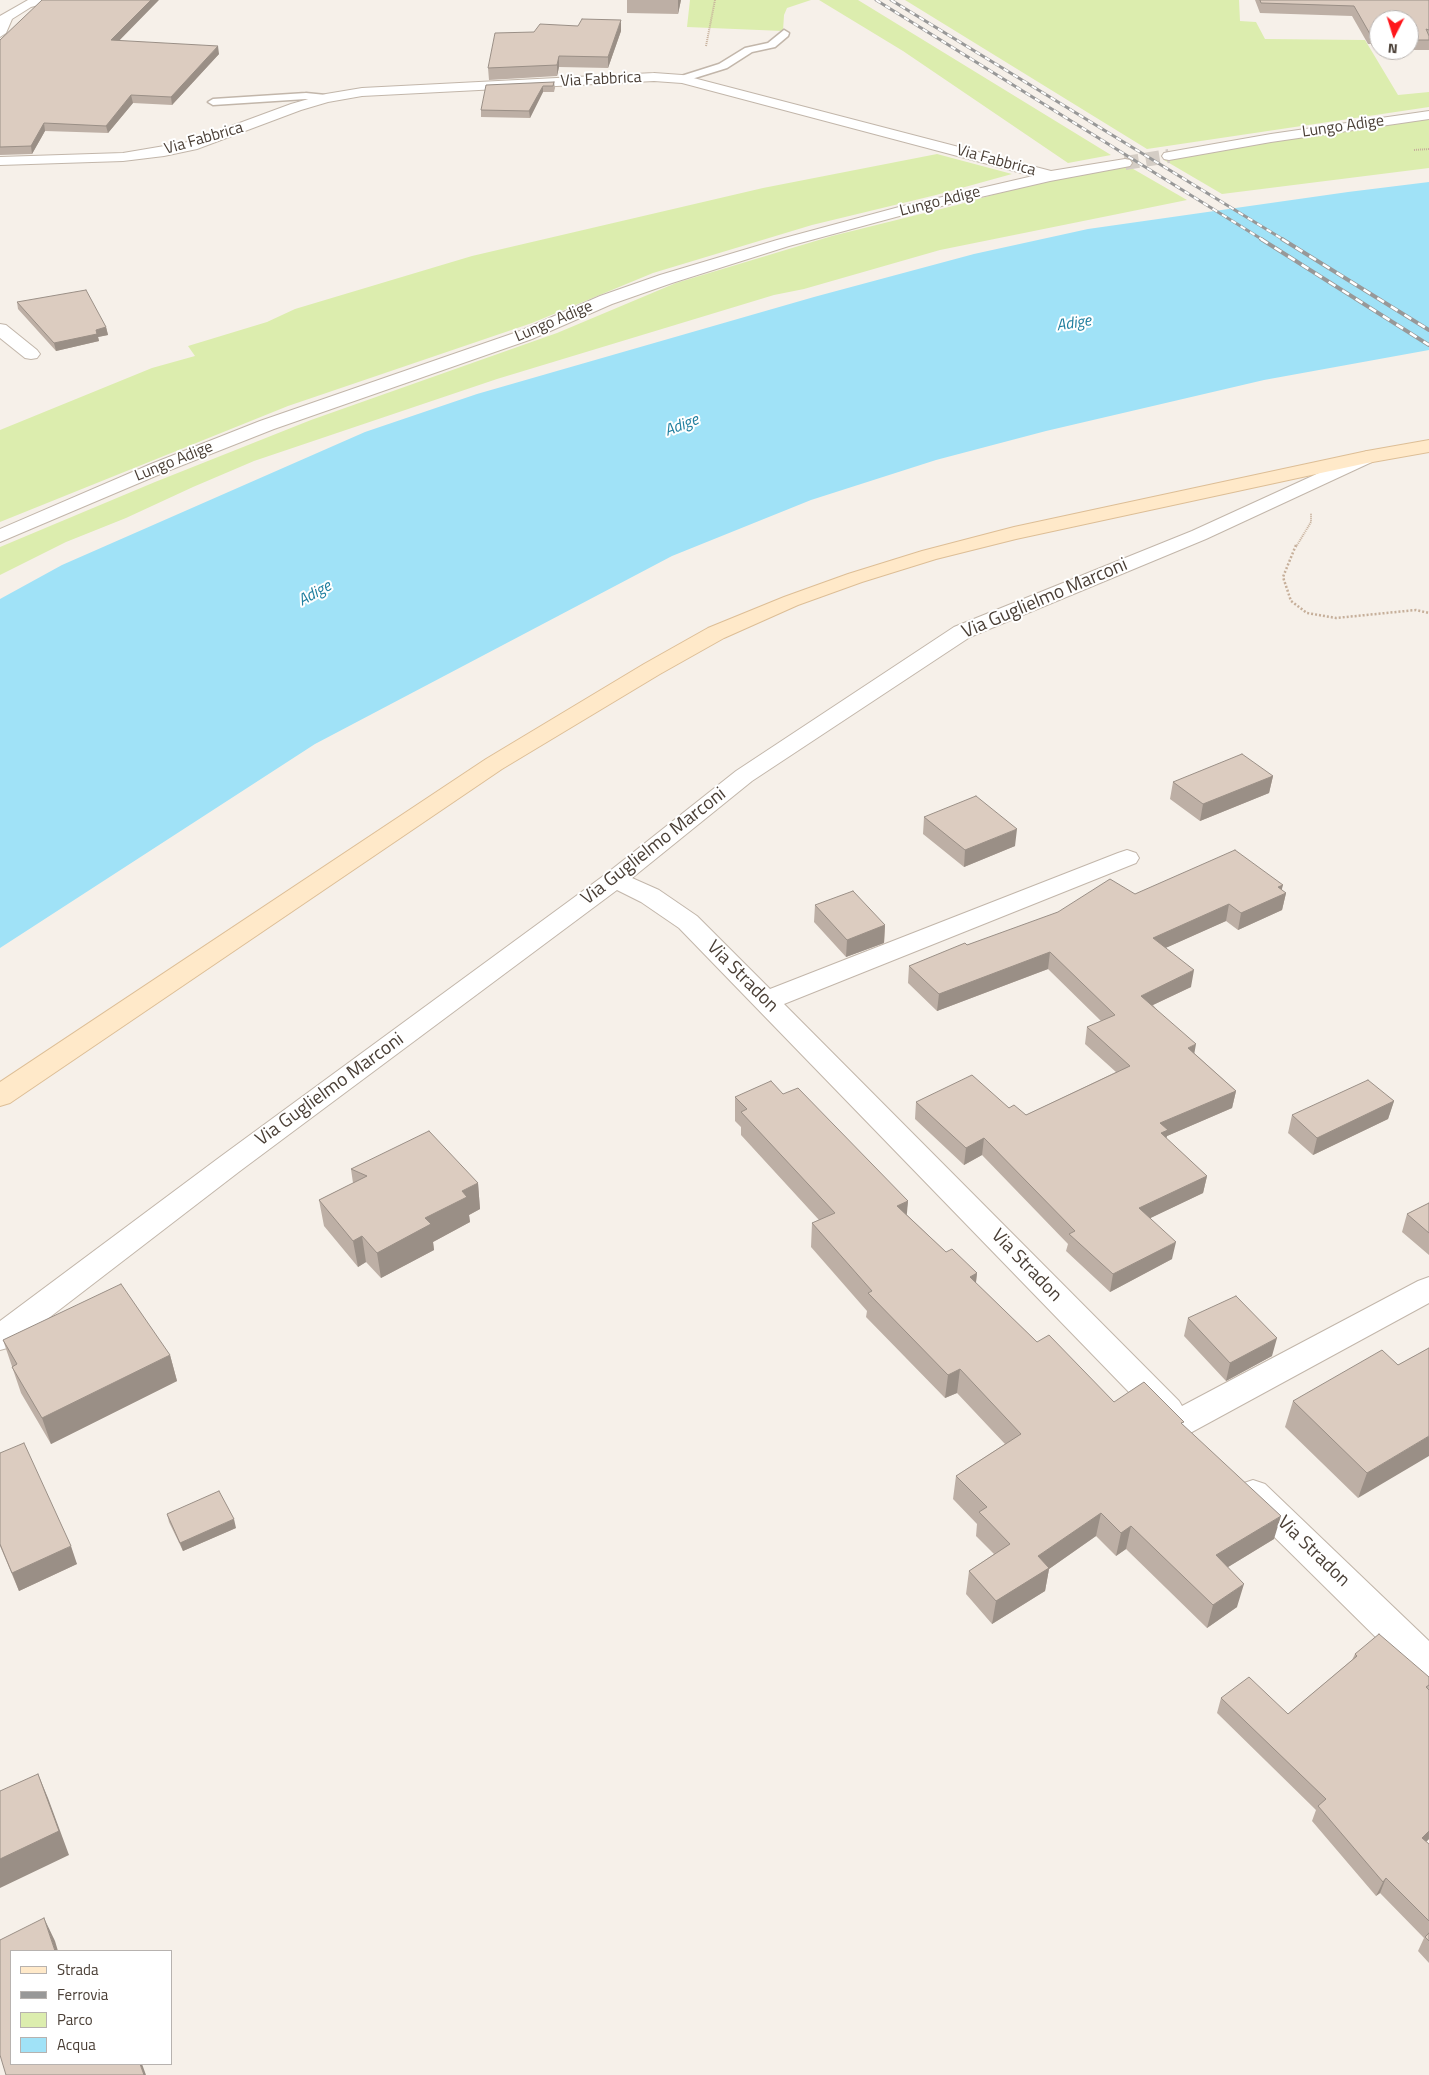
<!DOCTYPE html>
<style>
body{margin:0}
#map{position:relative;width:1429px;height:2075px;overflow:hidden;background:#f6f0e9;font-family:"Titillium Web",sans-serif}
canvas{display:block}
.legend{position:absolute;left:10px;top:1950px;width:162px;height:115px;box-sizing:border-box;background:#fff;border:1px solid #b7b2af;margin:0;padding:6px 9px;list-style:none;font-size:15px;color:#4a3f36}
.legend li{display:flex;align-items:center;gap:10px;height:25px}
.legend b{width:25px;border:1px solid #b7b2af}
.north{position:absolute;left:1369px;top:10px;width:50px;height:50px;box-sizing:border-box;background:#fff;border:1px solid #b7b2af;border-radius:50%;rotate:185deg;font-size:14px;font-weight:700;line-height:20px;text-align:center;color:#4a3f36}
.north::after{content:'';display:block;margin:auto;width:18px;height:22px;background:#ff161b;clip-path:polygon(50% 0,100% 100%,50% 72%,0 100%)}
</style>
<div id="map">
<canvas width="1429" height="2075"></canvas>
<ul class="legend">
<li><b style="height:6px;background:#ffe9c9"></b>Strada</li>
<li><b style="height:6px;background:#989898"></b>Ferrovia</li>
<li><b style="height:14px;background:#dcedae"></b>Parco</li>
<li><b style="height:14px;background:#a0e2f7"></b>Acqua</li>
</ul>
<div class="north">N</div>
</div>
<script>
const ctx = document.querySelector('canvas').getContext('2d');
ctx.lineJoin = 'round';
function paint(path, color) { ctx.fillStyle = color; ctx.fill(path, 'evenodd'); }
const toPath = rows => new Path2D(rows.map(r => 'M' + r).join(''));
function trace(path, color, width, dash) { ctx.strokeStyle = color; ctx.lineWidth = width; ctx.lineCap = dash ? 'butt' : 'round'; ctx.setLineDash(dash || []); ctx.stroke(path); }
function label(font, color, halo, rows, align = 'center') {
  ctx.font = font + ' "Titillium Web",sans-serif'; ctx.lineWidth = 4; ctx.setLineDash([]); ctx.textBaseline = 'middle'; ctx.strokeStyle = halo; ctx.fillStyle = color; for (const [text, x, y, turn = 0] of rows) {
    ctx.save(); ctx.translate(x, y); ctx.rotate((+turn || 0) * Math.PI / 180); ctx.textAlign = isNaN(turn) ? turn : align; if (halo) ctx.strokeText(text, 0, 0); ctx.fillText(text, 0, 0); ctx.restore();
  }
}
paint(toPath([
 [690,0,811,0,787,8,784,15,783,31,687,27],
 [819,0,858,0,1111,155,1068,163,903,51],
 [905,0,1239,0,1240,21,1256,22,1265,39,1365,40,1398,95,1429,92,1429,107,1147,149],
 [1429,119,1429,168,1222,194,1164,160,1277,141],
 [937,154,1012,174,936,195,812,225,653,273,532,323,288,406,0,522,0,430,152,368,195,356,188,346,267,322,295,309,472,256,763,188],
 [1128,166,1187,200,940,250,804,289,774,295,497,379,254,461,193,487,126,518,66,542,0,575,0,547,155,482,311,420,557,333,676,283,832,236,957,205,1049,179]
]), '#dcedae');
paint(toPath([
 [1429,182,1429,350,1264,380,1046,431,936,460,811,500,672,556,315,744,0,948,0,599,62,565,365,432,477,394,814,297,974,254,1088,229,1348,192]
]), '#a0e2f7');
trace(toPath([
 [1125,163,1169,156]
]), '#d4cdc5', 14, [14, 7]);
const lane = toPath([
 [784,30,789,33,788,36,775,47,752,52,727,68,682,82,677,79,678,77,719,64,745,48,768,43,784,30],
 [306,93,326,95,331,98,326,101,306,99,213,105,208,102,213,99,306,93]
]);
const street = toPath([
 [28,0,48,0,46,3,31,7,12,19,6,33,0,37,0,16,28,0],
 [654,73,682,75,1051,171,1125,159,1130,160,1132,163,1130,166,1125,167,1050,181,907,214,789,246,672,283,612,304,532,339,274,429,165,472,0,542,0,529,151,464,260,421,520,331,600,296,660,275,777,240,899,207,1033,176,682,83,654,81,362,96,328,102,301,110,197,149,164,156,123,161,0,165,0,157,123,153,188,142,291,104,326,94,362,88,654,73],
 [1429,111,1429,119,1271,142,1169,160,1164,159,1162,156,1164,153,1169,152,1271,134,1429,111],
 [0,324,6,325,37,350,40,354,37,358,31,359,25,358,0,338,0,324],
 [1367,451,1374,453,1377,457,1374,461,1206,539,970,637,752,781,632,878,659,890,697,916,770,989,1118,853,1127,850,1136,853,1139,858,1136,863,784,1004,1179,1401,1182,1406,1418,1281,1429,1277,1429,1303,1192,1432,1180,1436,1168,1432,1164,1422,1155,1419,679,928,641,902,617,890,240,1171,11,1347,0,1350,0,1321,220,1157,606,874,736,771,954,627,1192,531,1367,451],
 [1253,1480,1265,1484,1429,1641,1429,1681,1416,1677,1241,1504,1236,1494,1241,1484,1253,1480]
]);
const secondary = toPath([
 [1429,440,1429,452,1367,463,1016,539,936,559,862,582,798,605,724,638,660,674,502,769,10,1103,0,1106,0,1082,486,759,644,664,708,628,784,597,848,574,922,551,1014,527,1367,451,1429,440]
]);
trace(lane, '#c2b6aa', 3);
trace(street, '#c2b6aa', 2);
trace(secondary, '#ddbe96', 2);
trace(toPath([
 [706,46,715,0],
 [1414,150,1429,149],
 [1296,547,1311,522,1311,513]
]), '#c6af9a', 2, [1, 1]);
trace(toPath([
 [1296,545,1283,577,1291,601,1307,613,1336,618,1416,610,1429,613]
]), '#c6af9a', 2.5, [2, 2]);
paint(lane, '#fff');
paint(street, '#fff');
paint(secondary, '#ffe9c9');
const railFar1 = toPath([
 [876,0,1263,240],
 [891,0,1284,240]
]);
const rail = toPath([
 [1261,239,1429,345],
 [1282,239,1429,330]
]);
trace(railFar1, '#989898', 3);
trace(rail, '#989898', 4);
trace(railFar1, '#fff', 2, [5.5]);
trace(rail, '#fff', 2.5, [8]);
paint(toPath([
 [627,0,681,0,678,14,627,13],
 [1255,0,1429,0,1429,50,1409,50,1409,20,1379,20,1379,44,1368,44,1352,16,1260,13],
 [621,31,608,68,559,67,557,76,489,80,488,68],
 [0,40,119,41,219,54,172,105,133,103,108,133,45,131,32,154,0,155],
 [554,82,555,88,554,92,543,92,530,118,481,117,481,110],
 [17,302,106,327,108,335,98,337,99,341,56,351,18,309],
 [1273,776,1269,793,1200,821,1170,799,1173,782],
 [924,817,1015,846,964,867,923,834],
 [1281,890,1286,893,1282,910,1238,930,1226,921,1165,948,1191,987,1153,1005,1194,1053,1236,1091,1232,1108,1167,1136,1166,1138,1207,1176,1203,1193,1150,1218,1172,1259,1110,1292,1066,1251,1068,1244,982,1155,964,1165,915,1119,916,1102,1009,1108,1026,1115,1116,1072,1085,1044,1087,1027,1101,1021,1048,969,937,1011,908,983,909,966,967,945,1135,894],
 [815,905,885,925,884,943,846,957,814,922],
 [783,1094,908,1201,906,1214,946,1252,977,1273,976,1283,1037,1342,1114,1402,1183,1425,1274,1539,1228,1567,1237,1607,1207,1628,1126,1549,1116,1556,1096,1536,1049,1569,1045,1591,992,1624,966,1594,969,1571,994,1554,976,1536,977,1524,953,1499,956,1476,1005,1444,957,1393,945,1398,866,1317,867,1311,811,1247,812,1223,819,1220,741,1135,741,1127,735,1121,735,1097],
 [1394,1101,1388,1119,1313,1155,1288,1133,1292,1115],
 [351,1169,478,1183,480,1209,469,1215,470,1222,433,1242,434,1250,381,1278,366,1262,358,1267,324,1226,319,1200,353,1183],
 [1429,1203,1429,1255,1402,1232,1407,1214],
 [1188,1318,1272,1356,1226,1381,1184,1336],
 [3,1340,170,1355,177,1381,51,1444,21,1393],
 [1429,1348,1358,1498,1285,1427,1293,1401,1398,1365],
 [0,1453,77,1564,19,1591,0,1546],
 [167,1514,236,1528,183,1551,169,1522],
 [1355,1654,1429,1677,1429,1839,1426,1842,1429,1844,1429,1963,1418,1951,1424,1938,1380,1893,1376,1896,1312,1821,1316,1810,1217,1713,1221,1698,1288,1714,1352,1660]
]), '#bdafa5');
paint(toPath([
 [151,0,159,0,112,48,111,40],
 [678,0,681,0,678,14],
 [621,20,621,31,608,68,608,57],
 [218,46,219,54,172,105,171,97],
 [559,56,559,67,557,76,557,65],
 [543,86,543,92,530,118,529,111],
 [131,95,133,103,108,133,106,126],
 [44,123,45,131,32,154,31,146],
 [106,327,108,335,98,337,99,341,56,351,54,343,96,330],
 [1273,776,1269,793,1200,821,1203,804],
 [1017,829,1015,846,964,867,965,850],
 [1283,885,1280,896,1286,893,1282,910,1238,930,1241,913,1278,887],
 [1229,904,1226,921,1150,955,1153,938],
 [885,925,884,943,846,957,847,940],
 [1050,952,1048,969,937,1011,939,994],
 [1194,970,1191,987,1138,1012,1141,996],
 [1196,1044,1193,1061,1188,1048],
 [1236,1091,1232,1108,1167,1136,1164,1147,1158,1150,1160,1123],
 [1394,1101,1388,1119,1313,1155,1317,1138],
 [984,1138,982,1155,964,1165,966,1148],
 [1207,1176,1203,1193,1136,1225,1139,1208],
 [478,1183,480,1209,469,1215,470,1222,433,1242,434,1250,381,1278,377,1253,462,1191],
 [908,1201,906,1224,897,1206],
 [362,1236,366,1262,358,1267,353,1241],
 [1176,1242,1172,1259,1110,1292,1113,1274],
 [977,1273,974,1297,970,1277],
 [1277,1338,1272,1356,1226,1381,1230,1363],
 [170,1355,177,1381,51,1444,42,1418],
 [960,1369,957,1393,945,1398,948,1375],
 [1429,1436,1429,1456,1358,1498,1367,1473],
 [1101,1513,1096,1536,1049,1569,1045,1591,992,1624,996,1601,1038,1556],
 [1281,1516,1274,1539,1210,1578,1216,1555],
 [234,1519,236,1528,183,1551,180,1543],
 [1131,1526,1126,1549,1116,1556,1121,1533],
 [71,1546,77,1564,19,1591,12,1573],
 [1244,1584,1237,1607,1207,1628,1213,1605],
 [38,1774,48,1798,69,1855,0,1888,0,1859],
 [1429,1831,1429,1839,1415,1852,1422,1838],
 [1386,1878,1380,1893,1376,1896,1383,1882],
 [44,1918,55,1941,58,1951,55,1951],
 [140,2064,142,2064,146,2075,144,2075]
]), '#9a8f86');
const building = toPath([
 [42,0,151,0,111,40,218,46,171,97,131,95,106,126,44,123,31,146,0,147,0,40,42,0],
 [1260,0,1429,0,1429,30,1426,29,1429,36,1429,40,1409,40,1409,20,1379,20,1379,34,1370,34,1354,6,1261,3,1260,0],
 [582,19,621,20,608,57,559,56,557,65,488,68,495,33,534,32,540,24,578,26,582,19],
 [554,82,553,86,543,86,529,111,481,110,486,85,554,82],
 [86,290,106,327,96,330,97,334,54,343,17,302,86,290],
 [1242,754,1273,776,1203,804,1173,782,1242,754],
 [976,796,1017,829,965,850,924,817,976,796],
 [1235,850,1283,885,1278,887,1286,893,1241,913,1229,904,1153,938,1194,970,1141,996,1196,1044,1188,1048,1236,1091,1160,1123,1168,1130,1161,1133,1207,1176,1139,1208,1176,1242,1113,1274,1069,1234,1075,1231,984,1138,966,1148,916,1102,972,1075,1009,1108,1014,1105,1026,1115,1130,1066,1087,1027,1115,1015,1050,952,939,994,909,966,965,943,967,945,1058,912,1110,879,1135,894,1235,850],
 [853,891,885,925,847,940,815,905,853,891],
 [1368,1080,1394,1101,1317,1138,1292,1115,1368,1080],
 [771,1081,783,1094,798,1088,908,1201,897,1206,946,1252,952,1249,977,1273,970,1277,1037,1342,1049,1335,1114,1402,1144,1382,1184,1422,1181,1423,1281,1516,1216,1555,1244,1584,1213,1605,1131,1526,1121,1533,1101,1513,1038,1556,1049,1568,996,1601,969,1571,1010,1544,979,1512,987,1507,956,1476,1021,1434,960,1369,948,1375,868,1293,872,1291,812,1223,835,1213,741,1112,747,1109,735,1097,771,1081],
 [429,1131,478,1183,462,1191,467,1197,425,1218,431,1224,377,1253,362,1236,353,1241,319,1200,367,1176,351,1169,429,1131],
 [1429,1203,1429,1233,1407,1214,1429,1203],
 [121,1284,170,1355,42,1418,12,1367,17,1364,3,1340,121,1284],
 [1236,1296,1277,1338,1230,1363,1188,1318,1236,1296],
 [1429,1348,1429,1436,1367,1473,1293,1401,1382,1350,1398,1365,1429,1348],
 [24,1443,71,1546,12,1573,0,1544,0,1453,24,1443],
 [219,1491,234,1519,180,1543,167,1514,219,1491],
 [1379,1634,1429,1677,1429,1685,1426,1687,1429,1690,1429,1831,1422,1838,1429,1844,1429,1921,1386,1878,1383,1882,1318,1806,1326,1799,1221,1698,1249,1677,1288,1714,1357,1656,1355,1654,1379,1634],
 [38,1774,59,1831,0,1859,0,1791,38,1774],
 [44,1918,55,1951,11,1951,11,2064,140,2064,144,2075,6,2075,0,2055,0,1940,44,1918],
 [1429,1933,1429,1941,1425,1937,1429,1933]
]);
paint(building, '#dcccc0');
trace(building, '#9a8f86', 1);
label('16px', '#4a3f36', '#fff', [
 ["Via Fabbrica",601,80,-3],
 ["Lungo Adige",1343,127,-8],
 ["Via Fabbrica",204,139,-16],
 ["Via Fabbrica",996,161,15],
 ["Lungo Adige",940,202,-14],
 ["Lungo Adige",554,322,-23],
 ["Lungo Adige",174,462,-22]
]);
label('italic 16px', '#207f9f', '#fff', [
 ["Adige",1074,324,-9],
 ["Adige",682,426,-21],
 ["Adige",315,594,-29]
]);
label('19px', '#4a3f36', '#fff', [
 ["Via Guglielmo Marconi",1045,599,-23],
 ["Via Guglielmo Marconi",654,847,-38],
 ["Via Stradon",742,977,45],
 ["Via Guglielmo Marconi",330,1090,-36],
 ["Via Stradon",1026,1266,46],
 ["Via Stradon",1313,1552,44]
]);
</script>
